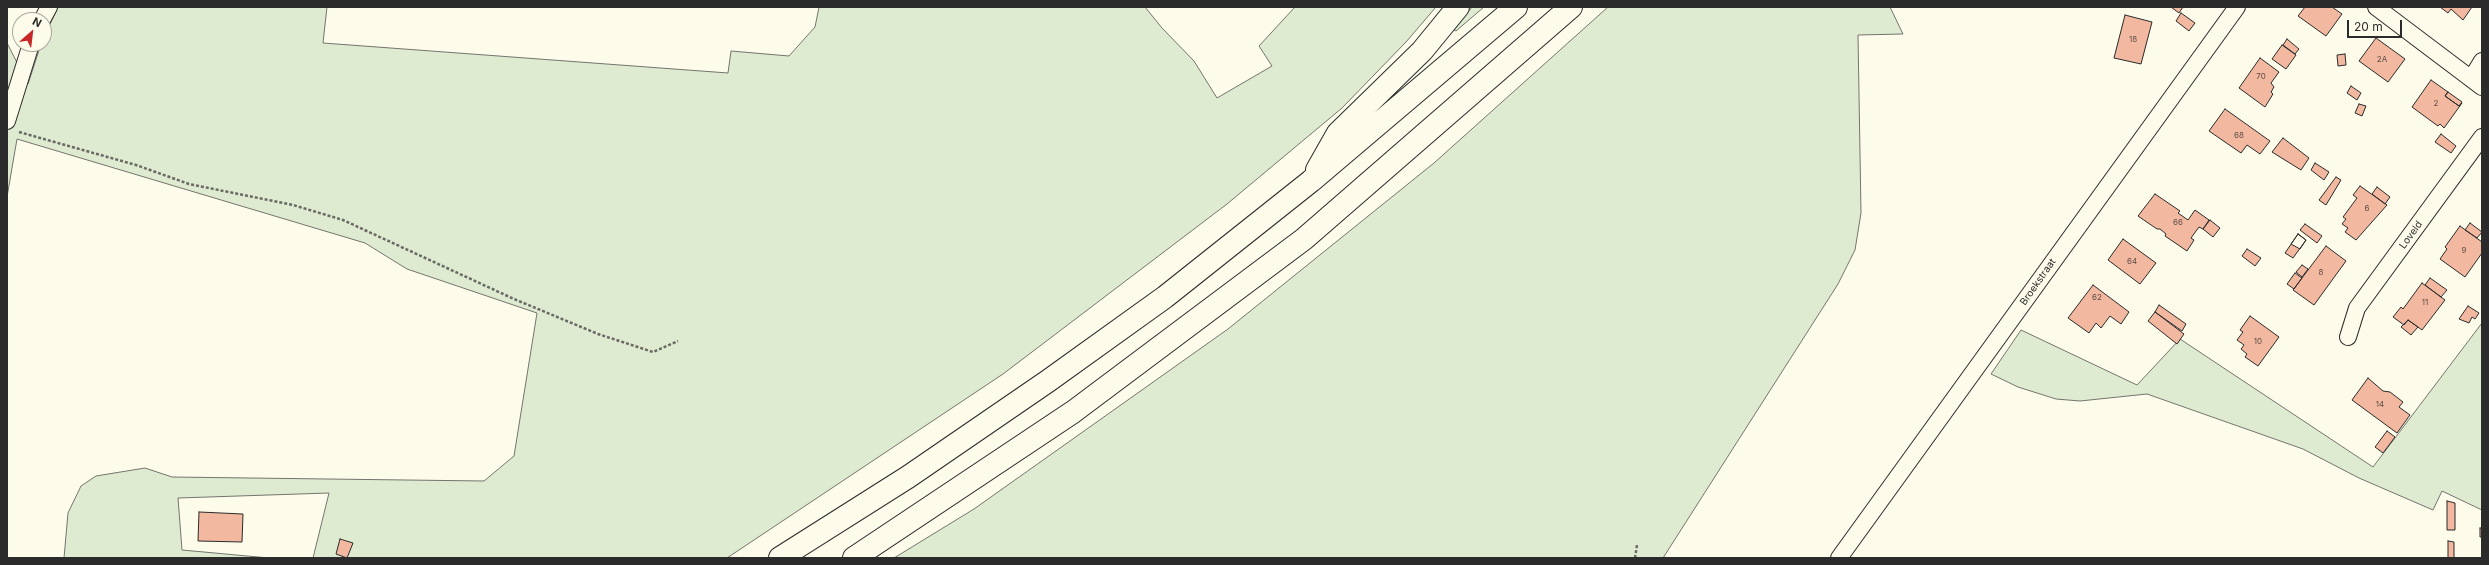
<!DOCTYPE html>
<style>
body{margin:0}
#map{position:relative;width:2489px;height:565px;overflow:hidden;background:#fdfbea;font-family:Inter,sans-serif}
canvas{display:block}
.frame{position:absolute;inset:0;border:8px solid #2b2b2b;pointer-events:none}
.north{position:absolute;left:12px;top:12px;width:40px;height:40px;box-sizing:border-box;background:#fdfbea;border:1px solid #a9a89e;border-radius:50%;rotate:28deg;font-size:11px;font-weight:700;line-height:16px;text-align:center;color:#2b2b2b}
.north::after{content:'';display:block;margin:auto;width:14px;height:18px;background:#c62828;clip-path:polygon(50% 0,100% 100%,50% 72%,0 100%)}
.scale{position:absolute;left:2347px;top:20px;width:55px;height:18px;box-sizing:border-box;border:2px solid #2b2b2b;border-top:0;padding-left:5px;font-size:12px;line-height:14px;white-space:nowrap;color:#2b2b2b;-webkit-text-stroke:3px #fdfbea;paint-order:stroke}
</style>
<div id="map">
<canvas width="2489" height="565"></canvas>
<div class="frame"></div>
<div class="north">N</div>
<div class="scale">20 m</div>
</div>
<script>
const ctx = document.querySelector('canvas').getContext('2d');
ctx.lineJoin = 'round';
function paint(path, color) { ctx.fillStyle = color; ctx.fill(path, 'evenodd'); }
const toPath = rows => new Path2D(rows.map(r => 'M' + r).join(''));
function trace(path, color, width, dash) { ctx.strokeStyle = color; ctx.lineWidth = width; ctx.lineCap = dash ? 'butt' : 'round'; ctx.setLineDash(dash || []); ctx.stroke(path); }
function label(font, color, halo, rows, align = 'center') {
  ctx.font = font + ' Inter,sans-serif'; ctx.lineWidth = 3; ctx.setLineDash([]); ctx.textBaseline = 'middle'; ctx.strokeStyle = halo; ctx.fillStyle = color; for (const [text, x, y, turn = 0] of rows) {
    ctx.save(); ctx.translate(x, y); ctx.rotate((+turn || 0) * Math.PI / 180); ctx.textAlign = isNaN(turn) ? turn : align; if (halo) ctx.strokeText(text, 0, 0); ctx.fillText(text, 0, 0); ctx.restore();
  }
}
const green = toPath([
 [58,7,327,7,323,43,728,73,731,51,789,56,815,27,819,7,1145,7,1162,28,1194,61,1217,98,1272,66,1259,46,1295,7,1436,7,1406,42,1342,108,1227,204,1003,374,727,558,313,558,329,493,178,498,182,550,269,558,64,558,68,513,81,486,96,476,145,468,172,477,484,481,514,456,537,313,407,269,365,243,17,139,7,197,7,43,28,84,41,44,44,44,44,37,58,7],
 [1472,7,1484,7,1456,31,1454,30,1472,7],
 [1608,7,1890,7,1903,34,1858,35,1861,213,1855,250,1838,284,1663,558,894,558,974,509,1228,329,1434,163,1608,7],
 [2482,323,2482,510,2442,491,2433,510,2359,478,2303,449,2147,394,2080,401,2056,399,2018,387,1991,374,2021,330,2137,385,2180,339,2373,467,2482,323]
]);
paint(green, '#deebd1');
trace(green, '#74746e', 1);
const building = toPath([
 [2171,7,2183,7,2179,13,2171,7],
 [2305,7,2332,7,2342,14,2326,36,2298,16,2305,7],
 [2440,7,2472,7,2463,20,2451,9,2448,13,2440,7],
 [2181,13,2195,23,2189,31,2176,21,2181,13],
 [2125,15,2152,22,2141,64,2114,58,2125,15],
 [2376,38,2405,59,2388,82,2359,61,2376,38],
 [2287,39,2299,49,2295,54,2283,45,2287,39],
 [2282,45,2296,55,2286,69,2272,59,2282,45],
 [2345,54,2346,65,2338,66,2337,55,2345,54],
 [2260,58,2279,72,2271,83,2274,87,2271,92,2273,94,2265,107,2239,88,2260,58],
 [2431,80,2448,92,2445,96,2459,106,2462,103,2444,128,2440,124,2438,126,2412,107,2431,80],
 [2351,86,2361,93,2357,100,2347,93,2351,86],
 [2448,92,2462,102,2459,106,2445,96,2448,92],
 [2359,104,2366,106,2362,116,2355,113,2359,104],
 [2225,109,2270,141,2260,154,2247,145,2241,153,2209,131,2225,109],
 [2441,134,2456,146,2451,153,2435,142,2441,134],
 [2283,138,2309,158,2301,170,2272,152,2283,138],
 [2315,163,2329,172,2324,180,2311,170,2315,163],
 [2336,177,2341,180,2326,205,2319,200,2336,177],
 [2360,186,2387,205,2356,240,2345,232,2348,228,2342,224,2346,219,2343,217,2357,198,2353,195,2360,186],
 [2377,187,2390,197,2385,204,2372,194,2377,187],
 [2155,194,2180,211,2178,213,2188,220,2195,210,2209,220,2203,229,2199,227,2191,238,2194,240,2187,251,2165,236,2166,234,2160,229,2157,229,2138,216,2155,194],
 [2210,220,2220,228,2213,237,2203,229,2210,220],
 [2470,223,2482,232,2477,238,2465,230,2470,223],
 [2305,224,2322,236,2317,243,2300,230,2305,224],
 [2460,226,2482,242,2482,253,2465,277,2440,259,2447,249,2445,247,2460,226],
 [2298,234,2306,240,2300,249,2291,244,2298,234],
 [2298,234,2306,240,2293,258,2285,253,2298,234],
 [2123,239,2156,263,2140,284,2108,260,2123,239],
 [2326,246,2346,261,2314,305,2293,290,2326,246],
 [2247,249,2261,258,2255,266,2242,256,2247,249],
 [2302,265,2308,269,2302,277,2296,272,2302,265],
 [2295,273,2302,278,2294,289,2287,284,2295,273],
 [2430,278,2447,290,2441,297,2425,285,2430,278],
 [2422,283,2445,300,2422,330,2408,320,2404,325,2393,317,2401,307,2403,309,2422,283],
 [2093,285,2129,312,2121,324,2110,316,2101,328,2096,323,2089,333,2068,318,2093,285],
 [2159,305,2186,324,2182,331,2155,312,2159,305],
 [2468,306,2479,313,2475,319,2472,317,2469,323,2459,319,2468,306],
 [2155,312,2184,334,2177,344,2148,321,2155,312],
 [2250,316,2279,337,2258,366,2245,357,2247,354,2241,349,2244,345,2237,340,2243,332,2240,330,2250,316],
 [2408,320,2418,327,2411,335,2401,327,2408,320],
 [2368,378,2383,391,2390,392,2403,402,2399,407,2410,415,2397,433,2352,400,2368,378],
 [2387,431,2395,437,2383,453,2375,447,2387,431],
 [2447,501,2455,503,2455,530,2447,530,2447,501],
 [199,512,243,514,242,542,198,541,199,512],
 [2480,528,2482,528,2482,537,2480,537,2480,528],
 [340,539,353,543,347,558,336,554,340,539],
 [2448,541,2454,542,2454,558,2448,558,2448,541]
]);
paint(building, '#f2b8a0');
trace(building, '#2b2b2b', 1);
const minor = toPath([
 [2376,7,2482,87],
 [42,20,49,7],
 [2471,79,2482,61],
 [7,121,31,44],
 [2348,337,2357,308,2482,137],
 [1839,558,2237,7]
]);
const motorway = toPath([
 [1317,170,1338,133,1422,51,1458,7],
 [780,558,908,477,1048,381,1165,297,1311,181,1516,7],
 [854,558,1073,412,1304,239,1571,7]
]);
trace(minor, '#2b2b2b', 18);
trace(motorway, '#2b2b2b', 24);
trace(toPath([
 [19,132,136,165,189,184,293,205,343,220,514,299,598,334,653,352,678,341],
 [1635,558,1637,545]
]), '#6a6964', 2.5, [3, 2]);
trace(minor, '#fdfbea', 16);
trace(motorway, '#fdfbea', 22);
label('8px', '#5d4e48', null, [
 ["18",2133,40],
 ["2A",2382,60],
 ["70",2261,77],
 ["2",2436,104],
 ["68",2239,136],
 ["6",2367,209],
 ["66",2178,223],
 ["9",2464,251],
 ["64",2132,262],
 ["8",2321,273],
 ["62",2097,298],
 ["11",2425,303],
 ["10",2258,342],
 ["14",2380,405]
]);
label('10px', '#2b2b2b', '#fdfbea', [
 ["Loveld",2411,235,-54],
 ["Broekstraat",2038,282,-55]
]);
</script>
